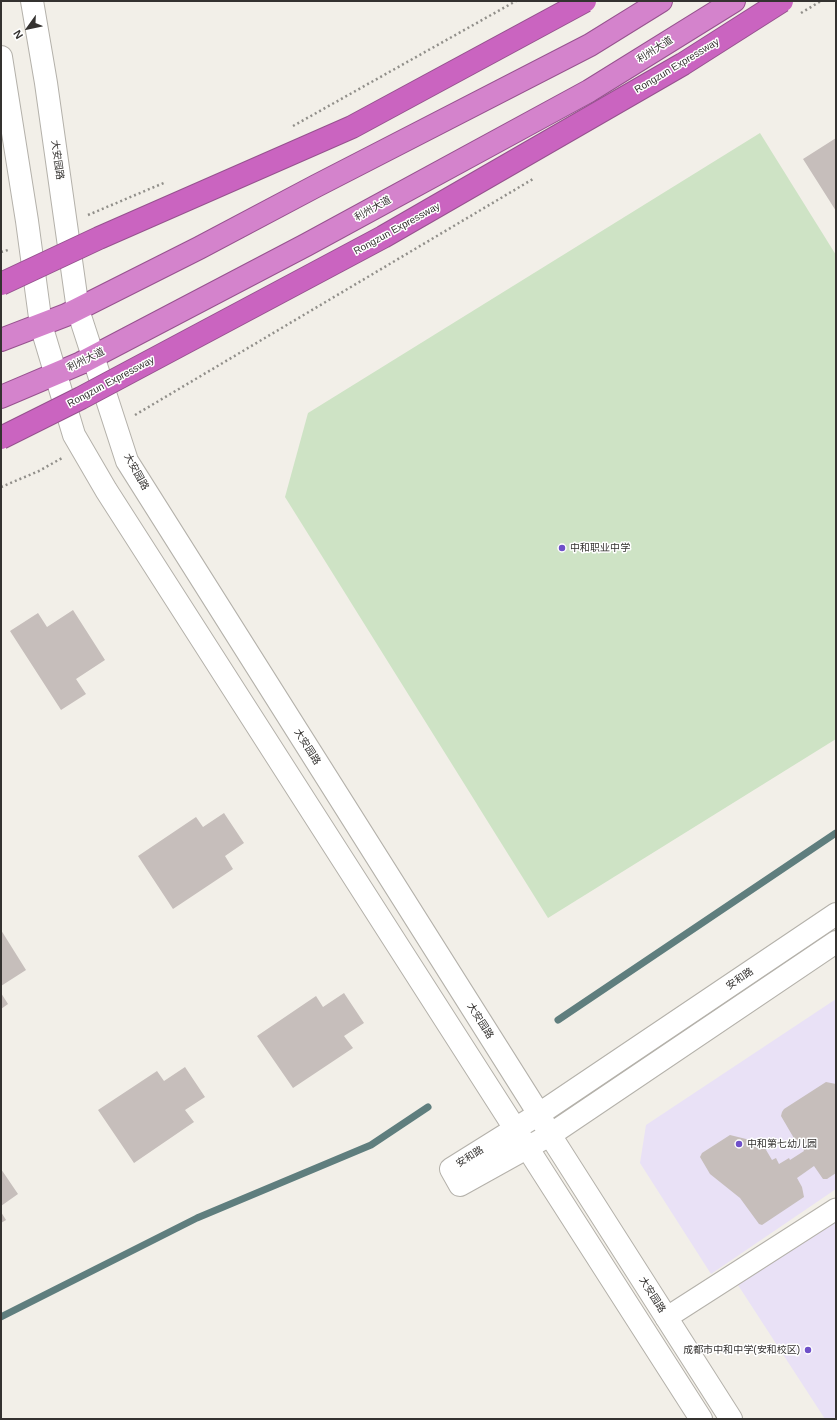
<!DOCTYPE html>
<meta charset="utf-8">
<style>
body{margin:0}
#map{position:relative;width:837px;height:1420px;overflow:hidden;background:#f2efe8;font-family:Arial,sans-serif}
canvas{display:block}
.frame{position:absolute;inset:0;border:2px solid #343230;pointer-events:none}
.north{position:absolute;left:8px;top:8px;width:40px;height:40px;-webkit-text-stroke:3px #fff;paint-order:stroke;rotate:237deg;font-size:11px;font-weight:700;line-height:16px;text-align:center;color:#343230}
.north::after{content:'';display:block;margin:auto;width:14px;height:18px;background:#343230;clip-path:polygon(50% 0,100% 100%,50% 72%,0 100%)}
</style>
<div id="map">
<canvas width="837" height="1420"></canvas>
<div class="frame"></div>
<div class="north">N</div>
</div>
<script>
const ctx = document.querySelector('canvas').getContext('2d');
ctx.lineJoin = 'round';
function paint(path, color) { ctx.fillStyle = color; ctx.fill(path, 'evenodd'); }
const toPath = rows => new Path2D(rows.map(r => 'M' + r).join(''));
function trace(path, color, width, dash) { ctx.strokeStyle = color; ctx.lineWidth = width; ctx.lineCap = dash ? 'butt' : 'round'; ctx.setLineDash(dash || []); ctx.stroke(path); }
function label(font, color, halo, rows, align = 'center') {
  ctx.font = font + ' Arial,"Noto Sans SC",sans-serif'; ctx.lineWidth = 3; ctx.setLineDash([]); ctx.textBaseline = 'middle'; ctx.strokeStyle = halo; ctx.fillStyle = color; for (const [text, x, y, turn = 0] of rows) {
    ctx.save(); ctx.translate(x, y); ctx.rotate((+turn || 0) * Math.PI / 180); ctx.textAlign = isNaN(turn) ? turn : align; if (halo) ctx.strokeText(text, 0, 0); ctx.fillText(text, 0, 0); ctx.restore();
  }
}
paint(toPath([
 [836,999,836,1189,711,1274,640,1163,646,1125],
 [836,1221,836,1419,825,1419,736,1282]
]), '#e9e1f6');
paint(toPath([
 [760,133,836,255,836,739,548,918,285,497,308,413]
]), '#cee3c5');
trace(toPath([
 [558,1020,836,833],
 [1,1317,197,1218,371,1145,428,1107]
]), '#5f7e7e', 7);
paint(toPath([
 [836,138,836,211,803,159],
 [73,610,105,660,76,679,86,694,61,710,10,631,38,613,47,627],
 [224,813,244,843,225,856,233,869,173,909,138,856,196,817,203,827],
 [1,930,26,970,1,986],
 [1,993,8,1004,1,1009],
 [344,993,364,1023,344,1036,353,1048,293,1088,257,1036,316,996,323,1007],
 [185,1067,205,1097,185,1110,194,1122,134,1163,98,1110,157,1071,164,1081],
 [826,1082,836,1084,836,1173,827,1179,823,1179,814,1166,797,1178,802,1187,804,1197,762,1225,759,1224,740,1198,710,1174,700,1157,702,1153,730,1135,762,1143,772,1160,776,1158,779,1164,789,1158,790,1160,804,1151,802,1146,795,1140,781,1116,782,1112,784,1109],
 [1,1169,18,1194,1,1206],
 [1,1212,6,1220,1,1223]
]), '#c6bebb');
const minor = toPath([
 [666,1318,836,1209]
]);
const tertiary = toPath([
 [32,1,46,83,78,310,127,461,539,1114,550,1135,731,1419],
 [1,57,27,221,41,325,74,435,106,490,701,1419],
 [836,914,539,1114,451,1169,460,1185,550,1135,836,942]
]);
const trunk = toPath([
 [1,340,66,315,199,248,316,186,590,45,661,1],
 [1,397,81,363,306,245,589,91,734,1]
]);
trace(minor, '#b4b1aa', 23);
trace(tertiary, '#b4b1aa', 24);
trace(trunk, '#96528e', 24);
trace(toPath([
 [801,13,821,1],
 [293,126,516,1],
 [88,215,166,182],
 [1,252,8,250],
 [135,415,533,179],
 [1,487,39,471,62,458]
]), '#918f8a', 2.5, [2, 3]);
trace(minor, '#fff', 21);
trace(tertiary, '#fff', 22);
trace(trunk, '#d483cc', 22);
const motorwayBridge = toPath([
 [1,284,99,238,352,127,585,1],
 [1,438,81,398,383,237,683,64,782,1]
]);
trace(motorwayBridge, '#96528e', 24, []);
trace(motorwayBridge, '#ca64c0', 22);
for (const [x, y, r, color] of [
 [562,548,4,"#6f50c9"],
 [739,1144,4,"#6f50c9"],
 [808,1350,4,"#6f50c9"]
]) { const dot = new Path2D(); dot.arc(x, y, r, 0, 2 * Math.PI); ctx.fillStyle = color; ctx.fill(dot); trace(dot, '#fff', 1.5); }
label('10px', '#343230', '#fff', [
 ["利州大道",655,50,-32],
 ["Rongzun Expressway",677,66,-31],
 ["大安园路",57,160,82],
 ["利州大道",373,209,-29],
 ["Rongzun Expressway",397,229,-29],
 ["利州大道",86,360,-26],
 ["Rongzun Expressway",111,382,-28],
 ["大安园路",136,472,61],
 ["大安园路",307,747,58],
 ["安和路",740,979,-34],
 ["大安园路",480,1021,58],
 ["安和路",470,1157,-32],
 ["大安园路",652,1295,58]
]);
label('10px', '#343230', '#fff', [
 ["中和职业中学",570,548],
 ["中和第七幼儿园",747,1144],
 ["成都市中和中学(安和校区)",800,1350,"right"]
], 'left');
</script>
